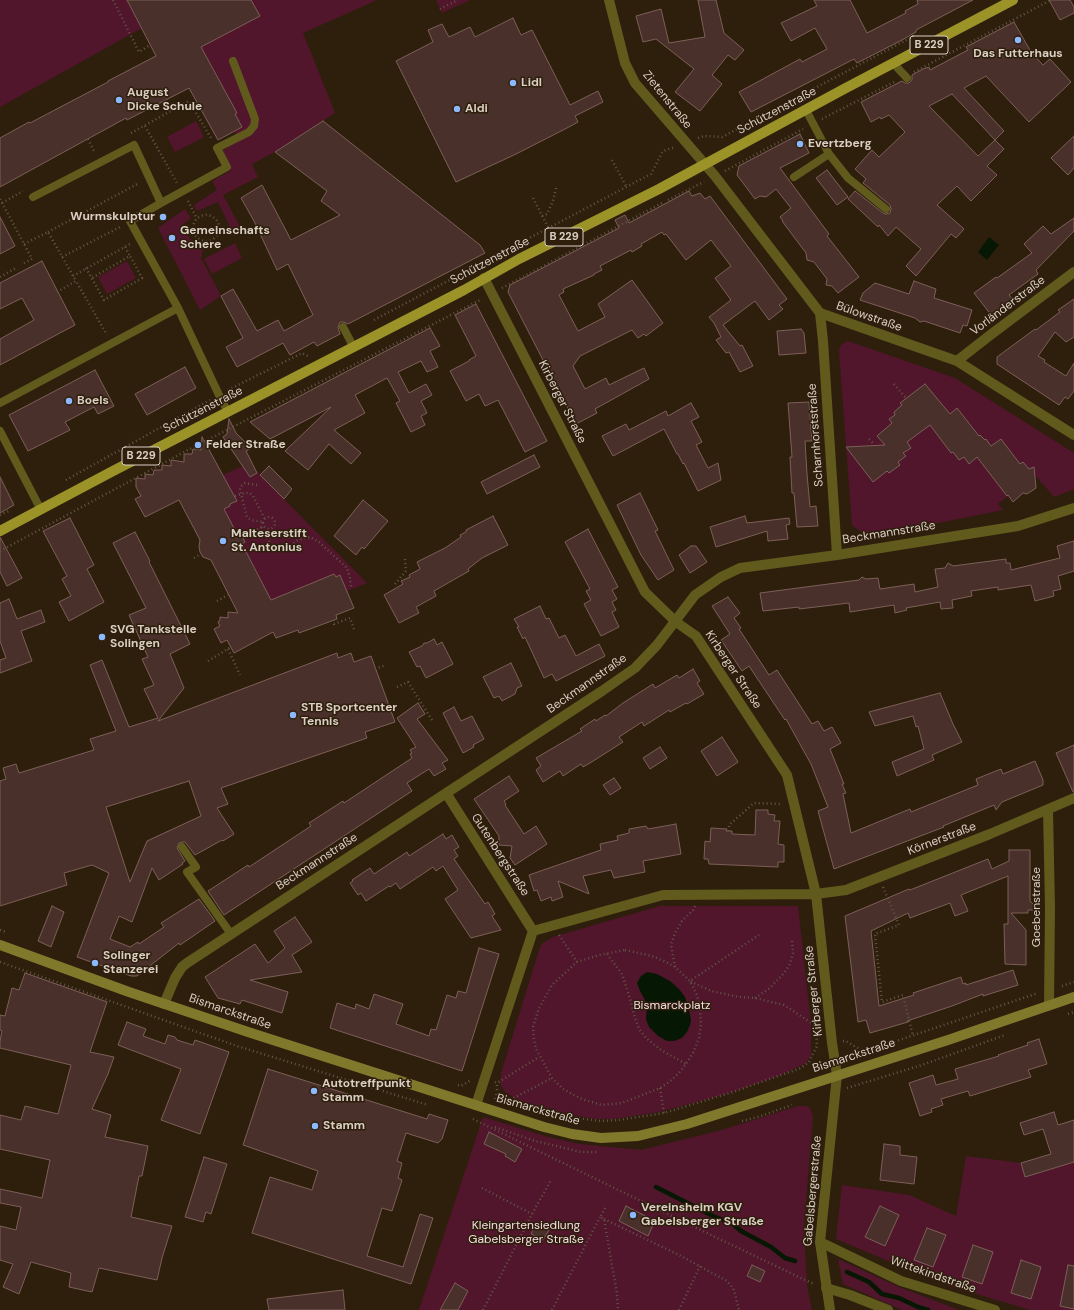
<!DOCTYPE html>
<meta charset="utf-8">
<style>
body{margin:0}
canvas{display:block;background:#2e1e0c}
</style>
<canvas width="1074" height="1310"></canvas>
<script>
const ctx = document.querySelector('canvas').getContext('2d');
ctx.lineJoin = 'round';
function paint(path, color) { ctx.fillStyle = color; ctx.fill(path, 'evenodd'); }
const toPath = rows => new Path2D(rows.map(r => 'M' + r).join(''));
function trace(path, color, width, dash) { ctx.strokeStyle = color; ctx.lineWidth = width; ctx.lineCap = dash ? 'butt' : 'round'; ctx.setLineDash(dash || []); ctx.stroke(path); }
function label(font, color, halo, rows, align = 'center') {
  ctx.font = font + ' "DM Sans",sans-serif'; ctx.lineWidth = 3; ctx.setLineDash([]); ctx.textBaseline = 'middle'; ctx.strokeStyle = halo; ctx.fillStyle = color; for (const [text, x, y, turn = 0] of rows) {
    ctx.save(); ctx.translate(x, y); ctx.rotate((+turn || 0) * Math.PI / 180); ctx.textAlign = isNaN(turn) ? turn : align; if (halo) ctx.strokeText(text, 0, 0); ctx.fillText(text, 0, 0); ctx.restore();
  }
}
paint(toPath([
 [0,0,127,0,142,28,0,107],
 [251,0,377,0,303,33,335,113,275,152,252,164,258,177,223,195,243,232,234,236,218,202,197,211,194,205,217,190,212,181,230,171,222,151,238,140,234,131,242,127,235,114,237,113,210,63,207,64,198,48,259,16],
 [436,0,470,0,442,13],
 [196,121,204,137,175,152,167,137],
 [185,209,191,218,182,225,194,245,203,249,201,258,221,296,200,310,158,228],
 [235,243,242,258,212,274,204,259],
 [127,261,136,278,107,294,98,277],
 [848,341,955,378,1074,453,1074,489,1054,497,1036,476,1032,479,1036,484,1036,488,1027,494,1023,493,1013,502,1008,496,998,504,1003,510,868,537,852,525,839,351,841,345],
 [251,462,260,475,367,583,347,591,340,575,336,577,334,574,326,577,328,580,313,586,312,583,304,586,305,589,293,594,291,591,284,594,285,598,272,603,242,544,245,542,243,537,240,532,237,534,224,509,237,501,223,475],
 [660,906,798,906,811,1024,811,1056,806,1063,781,1075,726,1094,659,1112,613,1119,596,1119,566,1114,531,1105,516,1099,505,1092,500,1084,501,1073,540,947,543,943,553,937],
 [798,1106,807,1106,810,1108,813,1116,804,1226,807,1286,812,1310,419,1310,483,1117,548,1137,580,1144,641,1150,722,1130],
 [966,1156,1021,1163,1026,1177,1074,1162,1074,1310,1030,1310,953,1287,905,1268,836,1239,842,1185,909,1195,956,1216],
 [838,1259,899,1287,959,1310,902,1310,843,1284]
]), '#51152c');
paint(toPath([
 [989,237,999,245,987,260,978,252],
 [647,972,657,974,670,981,679,989,685,997,689,1010,691,1020,690,1025,687,1032,682,1038,674,1041,667,1041,658,1036,649,1027,646,1019,647,1004,640,991,637,983,641,976]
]), '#061703');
trace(toPath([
 [656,1187,713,1216,733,1224,741,1231,771,1247,785,1258,795,1261],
 [847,1272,869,1282,882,1294,899,1298,918,1307,928,1310]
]), '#061703', 4.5);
const building = toPath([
 [127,0,251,0,260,16,201,47,237,113,235,114,242,127,218,140,189,88,127,120,126,118,0,187,0,138,29,122,30,123,108,82,108,81,156,56,127,0],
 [698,0,716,0,724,33,744,50,735,60,728,55,712,75,722,84,700,111,675,92,694,69,656,39,643,42,636,16,661,9,669,43,705,37,698,0],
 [814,0,850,0,867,33,906,13,905,11,918,4,917,0,973,0,916,30,916,32,902,40,857,63,854,59,751,112,739,92,800,59,802,62,827,49,815,28,791,41,781,23,817,6,814,0],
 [1049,0,1070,0,1074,7,1074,13,1060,20,1049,0],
 [513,18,521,35,532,30,570,105,598,91,603,102,575,116,578,122,567,128,516,154,456,182,396,61,433,42,428,30,442,24,449,37,470,27,475,37,513,18],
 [1014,22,1031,52,1043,65,1050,59,1071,82,1029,122,986,76,964,88,1004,131,995,140,1004,149,987,166,997,175,971,201,957,186,937,205,964,229,956,238,951,234,916,276,906,266,921,249,896,227,888,236,879,225,878,227,848,199,855,191,883,213,886,214,890,213,891,209,890,205,863,183,866,179,855,169,872,150,879,157,905,132,889,115,881,119,880,117,871,122,861,102,902,81,905,83,909,83,912,80,912,75,923,69,929,67,930,70,968,50,966,47,1014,22],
 [952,94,995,140,978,156,929,106,952,94],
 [323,121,480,245,485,253,348,324,344,322,340,322,338,327,340,334,317,346,314,342,290,355,283,343,237,367,226,347,243,338,221,296,233,289,257,331,278,320,284,331,313,315,288,264,277,270,254,221,241,198,262,185,291,240,340,215,321,201,327,191,275,152,323,121],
 [800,134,809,153,780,168,829,234,827,236,859,277,838,293,832,286,826,285,827,279,814,262,807,260,806,253,782,221,783,221,780,217,791,208,776,189,766,197,760,196,755,199,737,175,739,166,800,134],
 [1074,136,1074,168,1068,175,1051,158,1074,136],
 [827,170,848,197,837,205,816,178,827,170],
 [689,191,692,196,700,193,705,199,710,196,787,299,779,305,783,309,769,320,755,301,723,325,740,346,742,345,753,366,740,372,729,352,726,353,716,340,721,337,714,323,709,317,731,300,715,278,731,266,711,240,686,260,666,234,664,235,662,232,641,244,642,246,632,252,631,250,600,266,602,270,594,274,594,275,563,289,564,292,559,295,578,331,605,317,598,304,632,280,663,323,646,336,644,334,638,338,632,330,580,356,573,366,585,389,606,378,609,385,644,368,649,379,595,409,597,413,576,424,508,292,510,285,619,228,615,220,625,215,629,223,689,191],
 [0,217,15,246,0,254,0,217],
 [1074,218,1074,231,1036,270,1038,274,1009,295,1013,300,992,316,974,293,996,277,997,278,1032,253,1024,244,1043,226,1051,234,1074,218],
 [42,261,75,325,0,365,0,339,34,320,22,298,0,309,0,283,42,261],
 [914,281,936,289,934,298,972,310,967,326,963,325,960,333,924,321,920,322,915,318,860,300,863,293,875,283,909,294,914,281],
 [1074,299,1074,337,1066,342,1055,332,1038,356,1045,360,1044,362,1066,376,1074,363,1074,391,1068,399,1065,397,1059,405,997,364,997,357,1035,329,1036,330,1060,312,1058,310,1074,299],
 [476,304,547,441,525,452,498,400,485,406,479,394,466,401,450,371,469,361,469,360,476,356,455,315,476,304],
 [430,328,440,346,430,351,438,367,427,372,421,361,398,372,409,393,426,384,432,395,421,401,427,413,421,416,425,425,411,432,396,403,400,401,387,378,355,395,365,413,334,430,361,453,351,464,329,444,308,470,285,451,331,407,270,439,250,422,430,328],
 [801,329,804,333,806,353,779,355,777,331,801,329],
 [185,367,196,388,147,415,135,394,185,367],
 [95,370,114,406,98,414,94,407,65,422,70,430,28,451,9,415,95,370],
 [925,384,950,414,957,408,979,436,980,435,985,440,986,439,991,446,1001,439,1020,464,1023,462,1029,469,1034,467,1036,488,1027,494,1023,493,1013,502,1008,495,1007,496,977,457,969,464,964,457,959,460,953,452,951,453,930,425,907,442,911,448,903,453,906,456,898,462,900,465,889,473,887,471,873,482,846,447,885,445,877,436,892,423,889,419,895,415,894,412,902,405,900,403,925,384],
 [809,402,812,441,805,441,807,474,810,507,816,506,818,526,797,527,794,493,792,493,790,457,792,457,788,403,809,402],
 [691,403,699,417,691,421,702,442,696,445,708,468,718,463,721,480,698,491,684,463,683,464,678,454,677,454,664,429,613,456,602,436,626,424,629,430,666,411,668,416,691,403],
 [229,419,236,433,251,448,246,451,257,473,250,477,223,437,227,434,229,419],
 [202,437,237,501,230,504,230,506,224,509,237,534,240,532,245,542,242,544,271,600,334,574,336,577,340,575,354,608,336,615,337,619,299,633,298,630,276,638,273,632,234,653,227,640,221,643,214,629,220,626,218,622,220,620,220,617,228,618,228,612,238,613,211,560,203,557,200,552,199,546,200,540,179,500,145,517,135,499,141,496,136,487,136,478,145,479,145,474,153,475,154,470,162,470,162,465,171,466,171,460,184,462,184,454,192,454,193,449,201,450,202,437],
 [534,455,540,467,487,494,481,482,534,455],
 [269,466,292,489,284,499,260,475,269,466],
 [0,477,14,505,0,513,0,477],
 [640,493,658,530,655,531,674,570,658,580,641,555,617,505,640,493],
 [363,500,388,521,364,549,362,547,356,555,334,536,363,500],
 [493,516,508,545,482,558,468,569,469,571,434,591,436,596,416,607,419,613,399,623,384,595,403,584,401,581,410,577,409,575,420,569,417,562,445,548,461,537,460,535,466,532,466,530,493,516],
 [745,516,747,523,789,518,790,524,786,525,788,539,768,541,767,531,716,547,710,527,745,516],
 [70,518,94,565,87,569,104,602,69,621,59,602,71,596,62,579,67,576,43,531,70,518],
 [588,529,618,587,612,590,617,599,612,602,616,610,612,612,619,627,601,636,584,604,591,600,586,591,590,589,565,542,588,529],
 [135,532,150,561,149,562,190,644,170,654,184,688,158,721,337,653,338,658,351,653,354,662,371,656,395,722,365,732,367,738,221,788,228,804,217,808,234,834,223,841,222,840,195,855,185,842,182,842,179,843,177,848,185,861,182,863,183,864,159,880,152,868,132,922,119,916,110,939,130,947,138,942,139,944,164,927,161,923,199,899,215,921,180,945,179,943,137,976,131,976,77,957,109,873,92,865,64,873,67,885,0,906,0,781,6,779,3,768,16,764,19,773,94,750,90,739,116,731,90,665,102,660,129,727,158,718,144,689,154,685,142,659,148,657,129,615,146,608,113,543,135,532],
 [189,781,201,816,147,841,130,882,106,807,189,781],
 [0,537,22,578,7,586,0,572,0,537],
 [1074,541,1074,571,1058,576,1061,589,1053,591,1054,596,1035,601,1031,585,998,590,998,587,971,591,972,596,952,600,953,608,941,609,940,602,906,608,907,610,895,613,894,605,850,612,849,603,799,609,799,607,763,611,760,593,859,580,862,577,866,579,878,578,880,589,914,584,915,592,938,587,935,569,945,568,948,563,953,566,1006,559,1006,563,1010,563,1011,570,1060,558,1057,546,1074,541],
 [691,546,696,546,707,562,690,573,679,555,691,546],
 [728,597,740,613,734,618,741,628,739,629,769,675,777,670,812,724,818,721,824,731,832,727,841,743,830,749,844,784,842,784,846,793,843,794,851,833,910,809,911,812,978,785,976,779,1001,769,1003,774,1035,761,1043,780,1043,785,1002,802,996,810,994,805,943,826,944,827,834,869,818,811,828,807,811,764,786,719,785,720,749,666,742,671,721,640,730,634,712,606,728,597],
 [9,599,17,619,41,610,45,622,21,631,32,661,0,673,0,660,6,658,0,641,0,603,9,599],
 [540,606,546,619,549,618,559,638,565,635,576,656,599,644,605,656,556,681,552,674,544,678,525,637,523,639,517,627,519,627,514,619,540,606],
 [434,639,437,645,442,642,453,664,426,678,420,666,417,667,409,652,422,646,424,643,427,643,434,639],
 [511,663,522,686,517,688,515,694,502,701,499,696,494,698,483,677,511,663],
 [693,669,700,681,697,683,704,694,687,704,686,703,670,712,669,710,644,726,642,722,619,737,623,742,590,763,583,767,581,764,563,776,560,771,543,782,536,770,541,766,536,758,582,731,580,729,595,719,596,721,605,715,606,716,623,703,653,684,655,688,677,675,679,678,693,669],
 [940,693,953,724,962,742,932,755,934,760,897,776,892,762,924,749,918,726,916,727,913,716,875,726,869,712,940,693],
 [418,703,425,714,417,719,448,760,442,763,446,769,434,776,429,769,407,783,412,791,224,915,208,891,248,865,249,867,311,826,309,823,343,801,344,803,412,758,410,754,412,753,410,750,416,747,397,718,418,703],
 [454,707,461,721,472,716,484,739,473,745,474,747,463,753,443,713,454,707],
 [722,737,738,762,717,776,701,751,722,737],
 [1074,745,1074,792,1073,792,1056,753,1074,745],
 [660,747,667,758,650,769,643,758,660,747],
 [509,776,519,791,504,801,506,804,505,805,524,834,536,826,547,844,515,865,510,858,512,846,499,845,499,836,474,799,509,776],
 [614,778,621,788,610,795,603,785,614,778],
 [756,810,768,810,768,814,775,815,774,821,780,821,778,844,784,845,784,862,778,862,778,867,709,864,708,859,704,859,705,841,710,842,711,828,727,829,726,831,732,831,732,834,755,835,756,810],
 [676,824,681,854,643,861,645,872,614,878,611,870,583,876,589,894,558,881,563,897,552,901,551,897,541,901,537,890,534,891,529,875,601,850,600,844,618,840,617,836,629,833,629,829,646,826,648,829,676,824],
 [443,834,446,839,452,835,459,847,454,850,458,856,454,859,485,904,488,902,495,914,492,916,501,930,471,938,445,899,458,890,443,866,436,871,433,867,400,889,396,883,390,887,389,886,366,901,361,893,358,895,350,883,353,881,352,880,370,868,374,874,407,852,409,856,443,834],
 [1009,850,1030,850,1030,901,1039,910,1028,910,1028,913,1011,913,1026,930,1026,965,1005,964,1004,924,1008,924,1008,876,961,895,968,911,955,916,950,903,910,918,908,913,871,931,879,1006,914,995,913,993,961,977,963,984,966,983,966,985,1013,970,1018,985,983,996,983,994,952,1006,907,1021,908,1022,870,1033,866,1020,858,1022,845,916,909,889,910,890,988,859,992,869,1009,861,1009,850],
 [52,906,64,912,51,947,38,941,52,906],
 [295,917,312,942,292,955,302,972,250,980,288,992,282,1013,242,1000,240,1004,218,998,205,977,255,944,268,963,285,948,274,931,295,917],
 [479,948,499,954,462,1071,330,1028,337,1003,355,1009,356,1004,369,1009,374,994,403,1004,396,1024,429,1036,431,1029,436,1030,447,995,456,998,458,991,466,993,479,948],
 [25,973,107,1002,90,1052,114,1057,108,1074,92,1109,111,1115,105,1137,148,1146,142,1176,139,1176,131,1217,172,1226,162,1258,157,1280,99,1268,92,1292,69,1287,71,1273,31,1262,19,1294,3,1287,13,1264,0,1260,0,1226,16,1230,21,1207,0,1203,0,1189,42,1198,50,1160,0,1149,0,1115,21,1120,25,1106,58,1114,71,1065,0,1048,0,1041,2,1031,0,1030,0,1015,5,1016,12,988,19,990,25,973],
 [127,1022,146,1029,143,1036,165,1044,168,1035,175,1037,177,1040,193,1045,195,1040,229,1052,200,1134,161,1120,181,1069,118,1045,127,1022],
 [1039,1039,1047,1064,1028,1070,1031,1077,970,1096,968,1091,941,1099,943,1105,931,1109,932,1112,920,1116,909,1083,933,1075,936,1085,958,1079,955,1069,999,1056,998,1055,1028,1045,1027,1043,1039,1039],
 [268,1069,427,1119,429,1114,448,1120,442,1139,438,1143,406,1133,397,1161,402,1163,398,1178,402,1180,392,1211,382,1208,367,1256,403,1267,420,1214,433,1218,411,1284,252,1233,270,1177,312,1190,318,1171,243,1145,268,1069],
 [1054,1112,1058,1125,1074,1120,1074,1162,1025,1177,1021,1163,1051,1154,1043,1129,1024,1135,1020,1123,1054,1112],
 [489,1132,522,1149,515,1162,505,1156,506,1154,484,1144,489,1132],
 [884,1144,900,1146,900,1155,917,1157,914,1184,880,1180,884,1144],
 [204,1157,227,1164,211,1214,206,1212,203,1222,185,1217,204,1157],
 [626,1206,655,1221,648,1236,619,1221,626,1206],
 [880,1206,899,1215,885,1246,865,1237,880,1206],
 [536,1223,549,1230,543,1240,531,1234,536,1223],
 [927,1228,946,1235,933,1267,914,1260,927,1228],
 [973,1245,993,1252,982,1284,962,1277,973,1245],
 [1021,1260,1041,1267,1031,1299,1011,1293,1021,1260],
 [752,1265,765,1271,760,1282,747,1276,752,1265],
 [1068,1265,1074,1266,1074,1309,1060,1306,1068,1265],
 [455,1283,468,1291,458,1310,440,1310,455,1283],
 [343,1290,345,1310,269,1310,267,1299,343,1290]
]);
paint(building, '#49302a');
trace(building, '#7c5f58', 1);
trace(toPath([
 [113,0,139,52,150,45],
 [440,9,458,0],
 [914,72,1051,0],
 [822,119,896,81],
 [145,126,177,183],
 [131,133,189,101,211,138],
 [698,138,704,136,722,137,910,38],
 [88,139,95,153],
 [612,160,626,186],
 [725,171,803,129],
 [533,198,548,227],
 [0,199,32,259,24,263],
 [668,200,704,182],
 [188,201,197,219],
 [2,203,23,191],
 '193 228a13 13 0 1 1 26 0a13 13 0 1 1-26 0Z',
 [542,216,547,214,553,201,556,188],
 [48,232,139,183],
 [24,244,48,232,76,281],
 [516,245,651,174,663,151,675,147],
 [125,247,130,256],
 [62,257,120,227],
 [86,268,104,300,142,278,130,256,92,278],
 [73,276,130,244],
 [0,277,16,268],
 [502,288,662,203],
 [57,292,76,281,107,335],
 [374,320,508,249],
 [894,384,906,398],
 [228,390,302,353,308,356],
 [869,439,873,443],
 [66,480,210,400],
 [257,485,245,483,240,487,240,490,247,517,251,520,263,522],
 [235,496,245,493,250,493,253,496,265,519],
 [0,515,9,511],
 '263 523a6 6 0 1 1 12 0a6 6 0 1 1-12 0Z',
 [261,527,272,546,277,551,281,551,286,549,298,540,310,537,319,542,347,568,350,578,351,589],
 [243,537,262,527],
 [0,551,186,451,482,299],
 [194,558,201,554],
 [395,584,406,571,405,559],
 [217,601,228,595],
 [333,620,334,624,350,618,354,629],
 [228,649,240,675],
 [208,661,231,647],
 [375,669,386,665],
 [397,687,408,682,432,720],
 [729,831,729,825,754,803,782,804],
 [883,887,899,925,875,934,882,1002,903,995,913,1036],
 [0,930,6,932],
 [559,935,577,962],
 [625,950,652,956,666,962,675,967,690,981,697,995,700,1010,701,1024,699,1038,693,1053,686,1064,679,1073,669,1082,660,1088,622,1103,602,1105,582,1099,572,1094,563,1089,552,1078,536,1049,534,1040,533,1027,539,1008,552,985,577,962,599,955,625,950],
 [607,954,622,974,631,1002,634,1015,639,1029,646,1038,661,1050,686,1064],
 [0,962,237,1046,428,1105],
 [675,967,671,945,675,933,682,921,693,910,695,906],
 [1062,986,1074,982],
 [755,998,770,988,784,973,790,964,793,953,792,940],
 [1068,1014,1074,1012],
 [843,1041,846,1041,864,1052],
 [864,1052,1038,993],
 [495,1082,497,1083,539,1057],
 [458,1085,461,1086,471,1080],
 [497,1085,497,1092,500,1095,518,1104],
 [660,1088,664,1113],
 [847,1088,922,1065,1005,1035],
 [495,1099,497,1092],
 [510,1100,552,1078],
 [532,1109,577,1118,601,1121,618,1120,664,1113,733,1092,801,1068,809,1062,817,1046,816,1026,784,1005,755,998,739,997,711,991,690,981,759,935],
 [473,1119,686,1223,803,1279,814,1284],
 [742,1121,761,1116,792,1105],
 [495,1127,535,1141,581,1152,599,1152],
 [482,1188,532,1214],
 [605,1208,600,1217,604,1219,617,1294,618,1310],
 [604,1219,679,1255,727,1281,733,1288,735,1294,739,1310],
 [483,1310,532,1214,551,1180],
 [552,1310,600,1217],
 [679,1310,700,1266]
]), '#635545', 2.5, [1, 3]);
trace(toPath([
 [893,63,907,78],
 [806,110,829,154,848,178,886,209],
 [794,177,829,154],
 [33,197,134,145,161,203,130,221,178,308],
 [161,203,227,167,217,148,249,132,254,126,255,119,233,61],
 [343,327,353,346],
 [0,403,178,308,219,395,228,412],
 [0,431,41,510],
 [182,847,196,867,187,872,231,934]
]), '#605a1d', 8);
trace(toPath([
 [609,0,625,63,635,83,715,176,820,313,957,361,1074,435],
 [484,278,645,592,676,622,696,636,787,775,816,894,832,1043,837,1075,820,1242,830,1310],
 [820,313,823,341,837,555],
 [957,361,989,336,1074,272],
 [446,793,533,931],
 [1048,810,1050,908,1049,1005],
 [164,1004,175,978,182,967,187,963,602,691,635,668,657,645,695,595,721,577,740,568,837,555,1018,526,1074,508],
 [476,1105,533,931,663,895,816,894,846,890,990,834,1074,798],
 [820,1242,901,1281,995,1310],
 [826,1288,850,1295,888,1310]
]), '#605a1d', 10);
trace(toPath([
 [0,945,129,992,248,1032,544,1127,572,1134,601,1138,638,1136,687,1124,948,1040,1074,997]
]), '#80792c', 10);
trace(toPath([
 [0,531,113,471,464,290,519,259,659,189,844,89,1013,0]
]), '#9b9228', 10);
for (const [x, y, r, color] of [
 [1018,40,4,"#8bb9fc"],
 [513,83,4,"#8bb9fc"],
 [119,100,4,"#8bb9fc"],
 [457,109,4,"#8bb9fc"],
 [800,144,4,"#8bb9fc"],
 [163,217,4,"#8bb9fc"],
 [172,238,4,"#8bb9fc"],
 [69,401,4,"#8bb9fc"],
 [198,445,4,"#8bb9fc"],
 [223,541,4,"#8bb9fc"],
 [102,637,4,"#8bb9fc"],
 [293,715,4,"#8bb9fc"],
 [95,963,4,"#8bb9fc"],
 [314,1091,4,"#8bb9fc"],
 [315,1126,4,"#8bb9fc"],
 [633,1215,4,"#8bb9fc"]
]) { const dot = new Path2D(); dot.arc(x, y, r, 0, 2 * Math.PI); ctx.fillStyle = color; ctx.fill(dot); trace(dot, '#2e1e0c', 1.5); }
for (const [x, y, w] of [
 [929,45,38],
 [564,237,38],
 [141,456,38]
]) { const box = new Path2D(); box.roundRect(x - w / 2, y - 9, w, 18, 3); ctx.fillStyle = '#2e1e0c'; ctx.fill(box); trace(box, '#dacfc4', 1); }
label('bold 11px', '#dacfc4', null, [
 ["B 229",929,45],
 ["B 229",564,237],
 ["B 229",141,456]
]);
label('bold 12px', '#dacfc4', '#2e1e0c', [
 ["Das Futterhaus",1018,54,"center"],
 ["Lidl",521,83],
 ["August",127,93],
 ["Dicke Schule",127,107],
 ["Aldi",465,109],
 ["Evertzberg",808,144],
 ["Wurmskulptur",155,217,"right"],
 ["Gemeinschafts",180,231],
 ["Schere",180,245],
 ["Boels",77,401],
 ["Felder Straße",206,445],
 ["Malteserstift",231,534],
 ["St. Antonius",231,548],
 ["SVG Tankstelle",110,630],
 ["Solingen",110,644],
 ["STB Sportcenter",301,708],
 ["Tennis",301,722],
 ["Solinger",103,956],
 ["Stanzerei",103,970],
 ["Autotreffpunkt",322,1084],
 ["Stamm",322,1098],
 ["Stamm",323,1126],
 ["Vereinsheim KGV",641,1208],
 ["Gabelsberger Straße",641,1222]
], 'left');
label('12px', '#dacfc4', '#2e1e0c', [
 ["Zietenstraße",667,100,51],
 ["Schützenstraße",777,111,-28],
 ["Schützenstraße",490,261,-28],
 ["Vorländerstraße",1008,306,-37],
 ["Bülowstraße",869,317,19],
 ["Kirberger Straße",562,402,63],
 ["Schützenstraße",203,410,-27],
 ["Scharnhorststraße",816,435,-94],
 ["Beckmannstraße",889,533,-9],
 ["Kirberger Straße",733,670,56],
 ["Beckmannstraße",587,684,-35],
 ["Körnerstraße",942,839,-21],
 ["Gutenbergstraße",500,855,57],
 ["Beckmannstraße",317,862,-33],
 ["Goebenstraße",1037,907,-90],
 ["Kirberger Straße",814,991,-96],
 ["Bismarckstraße",230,1012,19],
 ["Bismarckstraße",854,1056,-18],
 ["Bismarckstraße",538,1110,16],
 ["Gabelsbergerstraße",813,1191,-85],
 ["Wittekindstraße",933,1275,19]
]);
label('12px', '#f5dbe2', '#2e1e0c', [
 ["Bismarckplatz",672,1006],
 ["Kleingartensiedlung",526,1226],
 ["Gabelsberger Straße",526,1240]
]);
</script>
